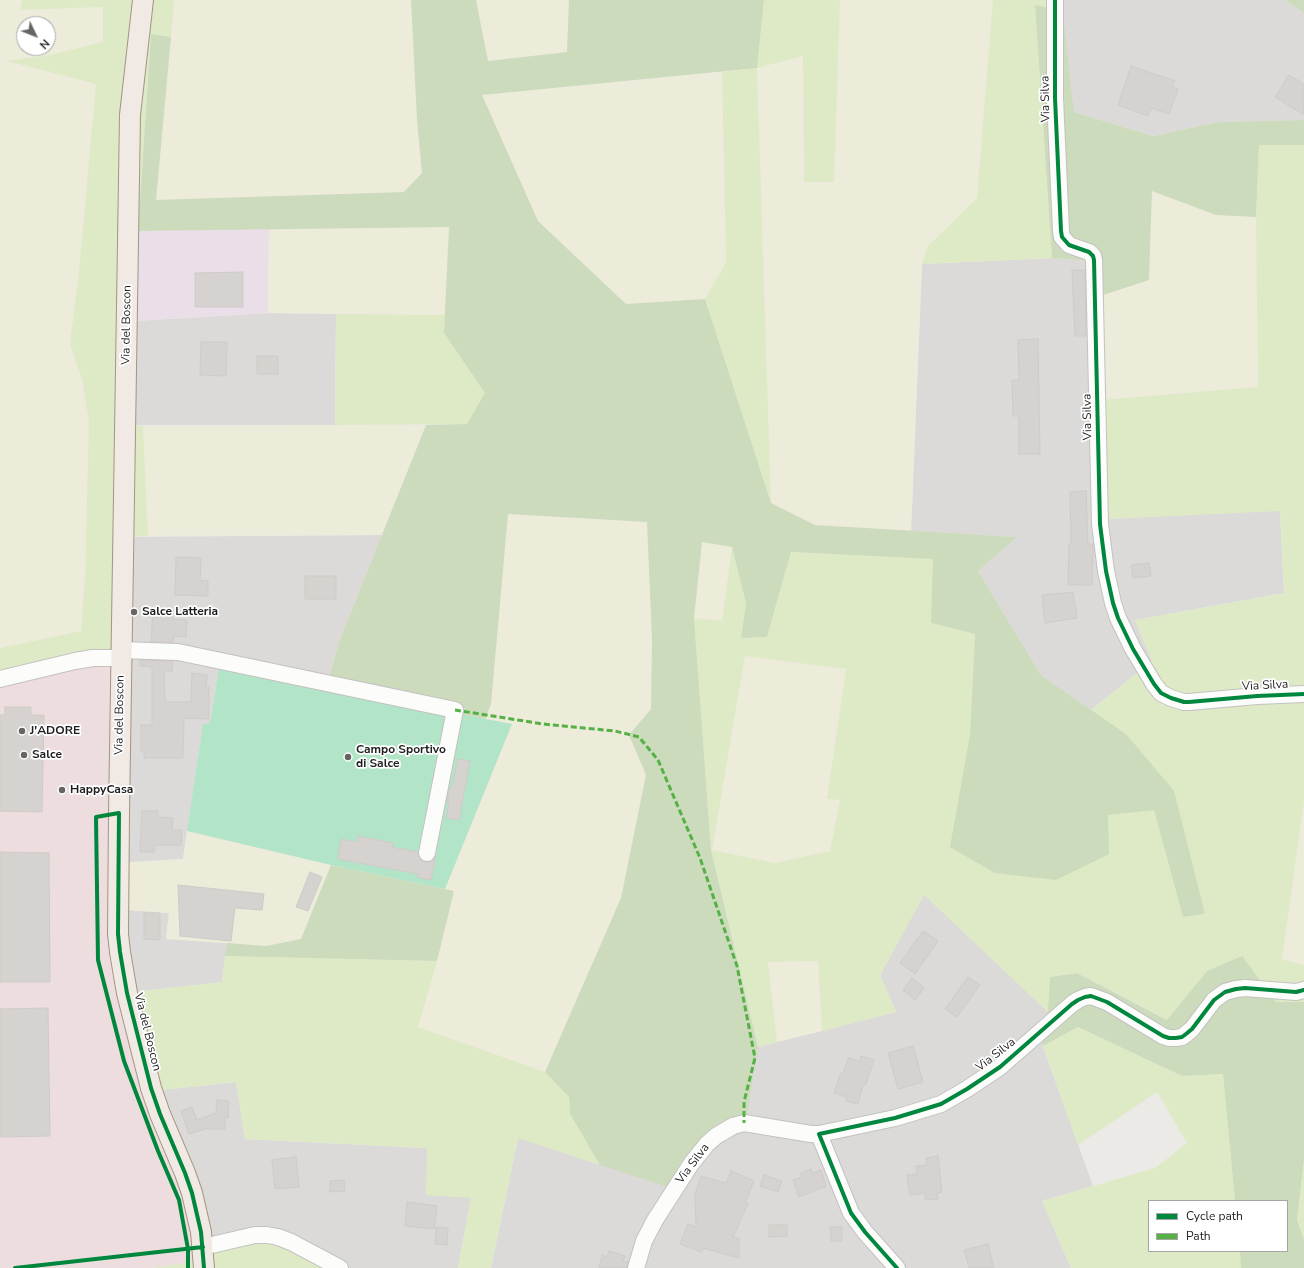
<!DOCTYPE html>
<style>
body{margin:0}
#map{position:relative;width:1304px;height:1268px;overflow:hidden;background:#eceae7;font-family:"Nunito Sans",sans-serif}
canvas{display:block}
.legend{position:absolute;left:1148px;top:1200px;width:140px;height:52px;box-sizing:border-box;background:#fff;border:1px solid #a5a5a5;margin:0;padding:5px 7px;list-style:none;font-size:12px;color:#1e1e1e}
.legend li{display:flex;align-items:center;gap:8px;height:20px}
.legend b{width:20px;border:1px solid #a5a5a5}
.north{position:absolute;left:16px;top:16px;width:40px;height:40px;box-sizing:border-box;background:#fff;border:1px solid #a5a5a5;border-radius:50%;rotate:133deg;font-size:11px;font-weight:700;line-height:16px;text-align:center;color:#1e1e1e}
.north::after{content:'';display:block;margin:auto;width:14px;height:18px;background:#666564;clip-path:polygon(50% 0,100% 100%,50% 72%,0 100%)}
</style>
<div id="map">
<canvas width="1304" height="1268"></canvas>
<ul class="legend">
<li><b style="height:5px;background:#00873e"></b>Cycle path</li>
<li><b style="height:5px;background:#55b145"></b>Path</li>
</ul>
<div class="north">N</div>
</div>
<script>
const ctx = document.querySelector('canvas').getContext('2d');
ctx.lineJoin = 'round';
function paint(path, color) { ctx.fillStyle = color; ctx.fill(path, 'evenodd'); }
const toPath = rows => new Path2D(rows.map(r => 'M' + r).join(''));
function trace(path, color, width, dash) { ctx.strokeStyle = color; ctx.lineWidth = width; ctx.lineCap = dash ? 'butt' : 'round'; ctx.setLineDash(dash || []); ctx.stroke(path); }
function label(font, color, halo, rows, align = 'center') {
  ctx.font = font + ' "Nunito Sans",sans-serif'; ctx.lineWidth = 3.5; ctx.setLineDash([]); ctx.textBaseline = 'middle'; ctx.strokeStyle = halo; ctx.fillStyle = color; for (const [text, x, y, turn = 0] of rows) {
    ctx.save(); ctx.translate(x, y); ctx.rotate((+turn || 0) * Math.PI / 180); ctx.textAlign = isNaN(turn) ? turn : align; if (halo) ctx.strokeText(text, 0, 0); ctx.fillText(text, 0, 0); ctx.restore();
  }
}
paint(toPath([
 [1049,0,1285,0,1304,13,1304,120,1219,122,1153,136,1074,112,1063,11],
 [1052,258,1092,261,1106,519,1280,510,1284,593,1135,620,1152,661,1091,710,1041,675,978,571,1016,537,911,531,922,264],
 [268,313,336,314,335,425,130,425,134,321],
 [382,535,339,642,326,688,219,668,210,723,203,724,183,859,116,863,127,537],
 [924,894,1048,1012,1037,1030,1093,1186,1042,1201,1071,1268,491,1268,518,1138,707,1150,746,1121,758,1047,896,1012,880,975],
 [116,909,169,913,166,939,227,943,222,982,127,993],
 [236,1082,245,1139,427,1148,471,1198,458,1268,329,1268,211,1250,153,1091]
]), '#dbdad8');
paint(toPath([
 [118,661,116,956,184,1175,214,1259,151,1268,0,1268,0,684]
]), '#eeddde');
paint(toPath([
 [269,229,268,313,134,321,138,231]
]), '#eadfe8');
paint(toPath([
 [0,0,22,0,20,10,104,7,103,43,49,55,8,61,96,84,79,272,70,344,82,379,89,421,85,578,81,631,0,648],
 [24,24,48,24,48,48,24,48],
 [174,0,411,0,417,120,422,173,404,192,155,200],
 [476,0,569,0,567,52,487,61],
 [840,0,993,0,977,198,928,246,922,264,911,531,814,525,771,503,757,68,803,56,804,181,833,182],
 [722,72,726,262,705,299,626,304,538,221,482,95],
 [1152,191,1216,215,1256,217,1258,387,1101,400,1097,297,1149,280],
 [449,227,445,315,268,313,269,229],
 [426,425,382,535,148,536,143,426],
 [508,514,647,522,652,640,651,709,629,735,646,775,621,898,545,1072,417,1027,437,961,454,891,445,889,512,724,485,719,491,704],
 [702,542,732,547,722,621,694,618],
 [745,655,846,669,827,799,840,800,830,851,775,863,712,850],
 [1304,801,1304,965,1282,959],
 [187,831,331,865,301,939,266,946,166,939,169,913,116,909,116,863,183,859],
 [818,961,822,1031,777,1042,768,962]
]), '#edebda');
paint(toPath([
 [22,0,174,0,171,37,151,34,138,231,130,425,143,426,148,536,127,537,118,661,0,684,0,648,81,631,85,578,89,421,82,379,70,344,79,272,96,84,7,61,50,55,103,42,103,7,20,10],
 [764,0,840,0,834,182,804,182,803,56,757,68,771,503,705,299,726,262,722,72,757,68],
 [993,0,1049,0,1049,8,1035,5,1052,258,922,264,928,246,977,198],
 [1259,144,1304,145,1304,801,1282,959,1304,965,1304,1002,1276,1002,1207,971,1168,1020,1077,973,1050,977,1048,1012,924,895,880,975,896,1012,822,1031,818,961,768,962,777,1042,758,1047,711,850,694,618,722,621,732,547,746,603,741,638,767,637,791,552,934,559,932,623,975,634,970,735,1108,815,1154,809,1183,917,1205,914,1126,734,1091,710,1152,661,1135,620,1284,593,1280,511,1106,519,1101,400,1258,387,1256,217],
 [745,656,846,669,827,799,840,800,830,851,775,863,712,850],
 [336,314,445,315,444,333,486,393,467,424,335,425],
 [225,956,437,961,418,1027,545,1072,569,1097,570,1114,600,1165,518,1138,491,1268,458,1268,471,1198,426,1195,427,1148,245,1139,236,1082,153,1091,125,993,222,982],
 [1078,1027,1182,1076,1223,1074,1235,1201,1149,1201,1149,1251,1240,1251,1241,1268,1071,1268,1042,1201,1155,1168,1187,1143,1157,1092,1078,1145,1043,1046],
 [1304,1159,1304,1240,1297,1220],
 [257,1239,283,1243,329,1268,151,1268,214,1259,211,1250]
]), '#deeac5');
paint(toPath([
 [411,0,476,0,488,61,567,52,569,0,764,0,757,68,482,95,538,221,626,304,705,299,771,503,815,525,1017,537,978,571,1041,675,1126,734,1174,791,1205,914,1183,917,1154,810,1108,815,1109,854,1056,880,995,873,950,847,970,735,975,634,931,623,933,559,791,552,767,637,741,638,746,603,732,547,702,542,694,618,711,850,758,1047,746,1122,728,1125,677,1190,600,1165,570,1114,569,1097,545,1072,621,898,646,775,629,735,651,709,652,640,647,522,508,514,491,704,485,719,326,688,339,642,426,425,467,424,485,393,444,333,449,227,138,231,151,34,171,37,156,200,404,192,422,173,417,120],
 [1285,0,1304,0,1304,13],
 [1035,5,1063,11,1074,112,1153,136,1219,122,1304,120,1304,145,1259,145,1256,217,1216,215,1152,191,1149,280,1097,297,1091,261,1052,258],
 [331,865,454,891,437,961,225,956,227,943,266,946,301,939],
 [1242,956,1276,1002,1304,1002,1304,1159,1297,1220,1304,1240,1304,1268,1241,1268,1240,1251,1287,1251,1287,1201,1235,1201,1223,1074,1182,1076,1078,1027,1043,1046,1037,1030,1048,1011,1050,977,1077,973,1167,1020,1207,971]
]), '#ccdbbc');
paint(toPath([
 [219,668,512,724,445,889,331,865,187,831,203,724,210,723]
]), '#b2e4c7');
const building = toPath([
 [1131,66,1175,81,1172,87,1178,89,1169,114,1151,108,1148,116,1118,105,1131,66],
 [1289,75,1304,84,1304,115,1275,97,1289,75],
 [1072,270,1085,270,1086,336,1075,336,1072,270],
 [243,272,243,307,195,307,195,273,243,272],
 [1038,339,1040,454,1019,454,1019,416,1013,416,1012,380,1019,380,1018,340,1038,339],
 [201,342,227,342,226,376,200,375,201,342],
 [257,356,278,356,278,374,257,374,257,356],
 [1086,491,1088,544,1093,544,1092,585,1068,585,1069,544,1071,544,1070,492,1086,491],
 [176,557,201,558,200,580,208,581,208,596,175,595,176,557],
 [1149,563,1151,576,1133,578,1131,565,1149,563],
 [305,576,336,576,336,599,305,599,305,576],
 [1073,592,1077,618,1045,623,1042,595,1073,592],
 [153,609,173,610,172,619,187,620,186,637,174,636,173,642,151,642,153,609],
 [140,660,173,661,172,672,164,670,165,702,191,702,192,673,207,675,206,687,209,687,209,719,184,718,183,758,144,758,144,752,141,751,141,725,152,725,152,667,140,666,140,660],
 [5,707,31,707,31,715,44,715,42,812,0,811,0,715,5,715,5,707],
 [458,759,470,761,459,820,446,818,449,803,447,803,450,787,452,787,458,759],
 [142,811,158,811,158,817,173,818,172,830,182,830,181,845,155,845,154,852,140,852,142,811],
 [358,836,393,843,392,847,418,852,420,860,425,862,430,862,436,856,431,880,417,877,418,874,338,859,341,839,357,842,358,836],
 [0,852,49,853,50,982,0,982,0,852],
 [310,872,322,877,308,911,296,907,310,872],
 [178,885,264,894,262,910,235,908,231,941,180,936,178,885],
 [144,913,160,913,160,940,144,939,144,913],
 [923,931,938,941,915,974,900,963,923,931],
 [968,977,980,985,957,1017,945,1009,968,977],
 [912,978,924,988,915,1000,903,990,912,978],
 [48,1008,50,1136,0,1137,0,1009,48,1008],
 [913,1046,923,1082,898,1089,888,1053,913,1046],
 [861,1056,874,1060,866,1084,863,1084,858,1104,846,1101,847,1097,834,1093,841,1073,843,1074,848,1058,860,1061,861,1056],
 [217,1100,229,1101,228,1118,225,1118,225,1129,205,1129,189,1134,181,1111,192,1107,197,1120,216,1113,217,1100],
 [938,1156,942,1192,937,1193,938,1199,925,1200,925,1193,910,1195,907,1175,917,1174,916,1166,927,1165,926,1158,938,1156],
 [296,1157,299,1187,275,1189,272,1160,296,1157],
 [811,1169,813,1173,821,1170,826,1186,799,1197,793,1180,802,1177,801,1173,811,1169],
 [731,1171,754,1181,745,1203,748,1204,733,1237,739,1238,739,1258,703,1248,701,1252,680,1244,688,1224,696,1227,695,1194,701,1176,726,1183,731,1171],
 [764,1175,782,1181,778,1192,760,1186,764,1175],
 [344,1180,345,1191,330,1192,330,1181,344,1180],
 [407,1202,437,1206,434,1229,405,1226,407,1202],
 [769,1225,787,1225,787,1236,769,1237,769,1225],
 [436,1227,448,1228,447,1245,435,1244,436,1227],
 [830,1227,842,1227,842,1241,831,1241,830,1227],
 [988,1244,994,1268,969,1268,964,1250,988,1244],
 [609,1251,625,1256,623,1261,628,1262,627,1268,599,1268,602,1255,607,1257,609,1251]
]);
paint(building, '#d5d2cf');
trace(building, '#cfcbc8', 1);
const minor = toPath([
 [1055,0,1055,98,1061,231,1062,237,1069,245,1089,252,1093,256,1094,260,1100,524,1106,571,1113,603,1118,618,1133,649,1154,684,1161,693,1171,698,1184,702,1189,702,1257,696,1304,694],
 [121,650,178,652,455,710,427,853],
 [0,679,75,661,93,658,121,658],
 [203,1247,255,1235,267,1235,278,1237,291,1242,340,1268],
 [636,1268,644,1241,655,1220,691,1164,707,1144,716,1136,733,1126,744,1123,811,1134,819,1134],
 [897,1268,865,1232,851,1213,819,1134,895,1118,928,1108,941,1104,967,1089,1000,1067,1072,1004,1078,1000,1085,997,1091,996,1107,1002,1163,1036,1169,1038,1176,1038,1182,1037,1186,1034,1192,1029,1214,1000,1225,992,1236,989,1245,988,1296,992,1304,990]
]);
const major = toPath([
 [143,0,130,115,119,813,118,934,120,952,127,993,151,1088,160,1114,185,1173,192,1193,201,1232,204,1268]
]);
trace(minor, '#c3c2c1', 18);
trace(major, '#a39483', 22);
trace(minor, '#fcfcfb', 16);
trace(major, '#f0e9e4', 20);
trace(toPath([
 [455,710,543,724,615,731,639,737,658,760,700,858,737,966,755,1058,744,1102,744,1123]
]), '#55b145', 3, [6, 3]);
trace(toPath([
 [1055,0,1055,98,1061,231,1062,237,1069,245,1089,252,1093,256,1094,260,1100,524,1106,571,1113,603,1118,618,1133,649,1154,684,1161,693,1171,698,1184,702,1189,702,1257,696,1304,694],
 [15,1268,203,1247],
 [188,1268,188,1249,179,1200,158,1151,124,1061,98,960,96,817,119,813,118,934,120,952,127,993,151,1088,160,1114,185,1173,192,1193,201,1232,204,1268],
 [897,1268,865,1232,851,1213,819,1134,895,1118,928,1108,941,1104,967,1089,1000,1067,1072,1004,1078,1000,1085,997,1091,996,1107,1002,1163,1036,1169,1038,1176,1038,1182,1037,1186,1034,1192,1029,1214,1000,1225,992,1236,989,1245,988,1296,992,1304,990]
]), '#00873e', 4);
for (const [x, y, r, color] of [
 [134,612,4,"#666564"],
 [22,731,4,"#666564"],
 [24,755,4,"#666564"],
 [348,757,4,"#666564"],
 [62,790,4,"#666564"]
]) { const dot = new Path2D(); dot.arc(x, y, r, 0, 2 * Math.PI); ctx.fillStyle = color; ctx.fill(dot); trace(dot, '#fff', 1.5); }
label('12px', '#1e1e1e', '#fff', [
 ["Via Silva",1046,99,-91],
 ["Via del Boscon",127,325,-89],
 ["Via Silva",1088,417,-91],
 ["Via Silva",1265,686,-3],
 ["Via del Boscon",120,715,-89],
 ["Via del Boscon",147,1032,76],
 ["Via Silva",996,1055,-38],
 ["Via Silva",693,1164,-53]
]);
label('bold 12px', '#1e1e1e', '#fff', [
 ["Salce Latteria",142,612],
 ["J'ADORE",30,731],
 ["Campo Sportivo",356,750],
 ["di Salce",356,764],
 ["Salce",32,755],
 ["HappyCasa",70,790]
], 'left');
</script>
